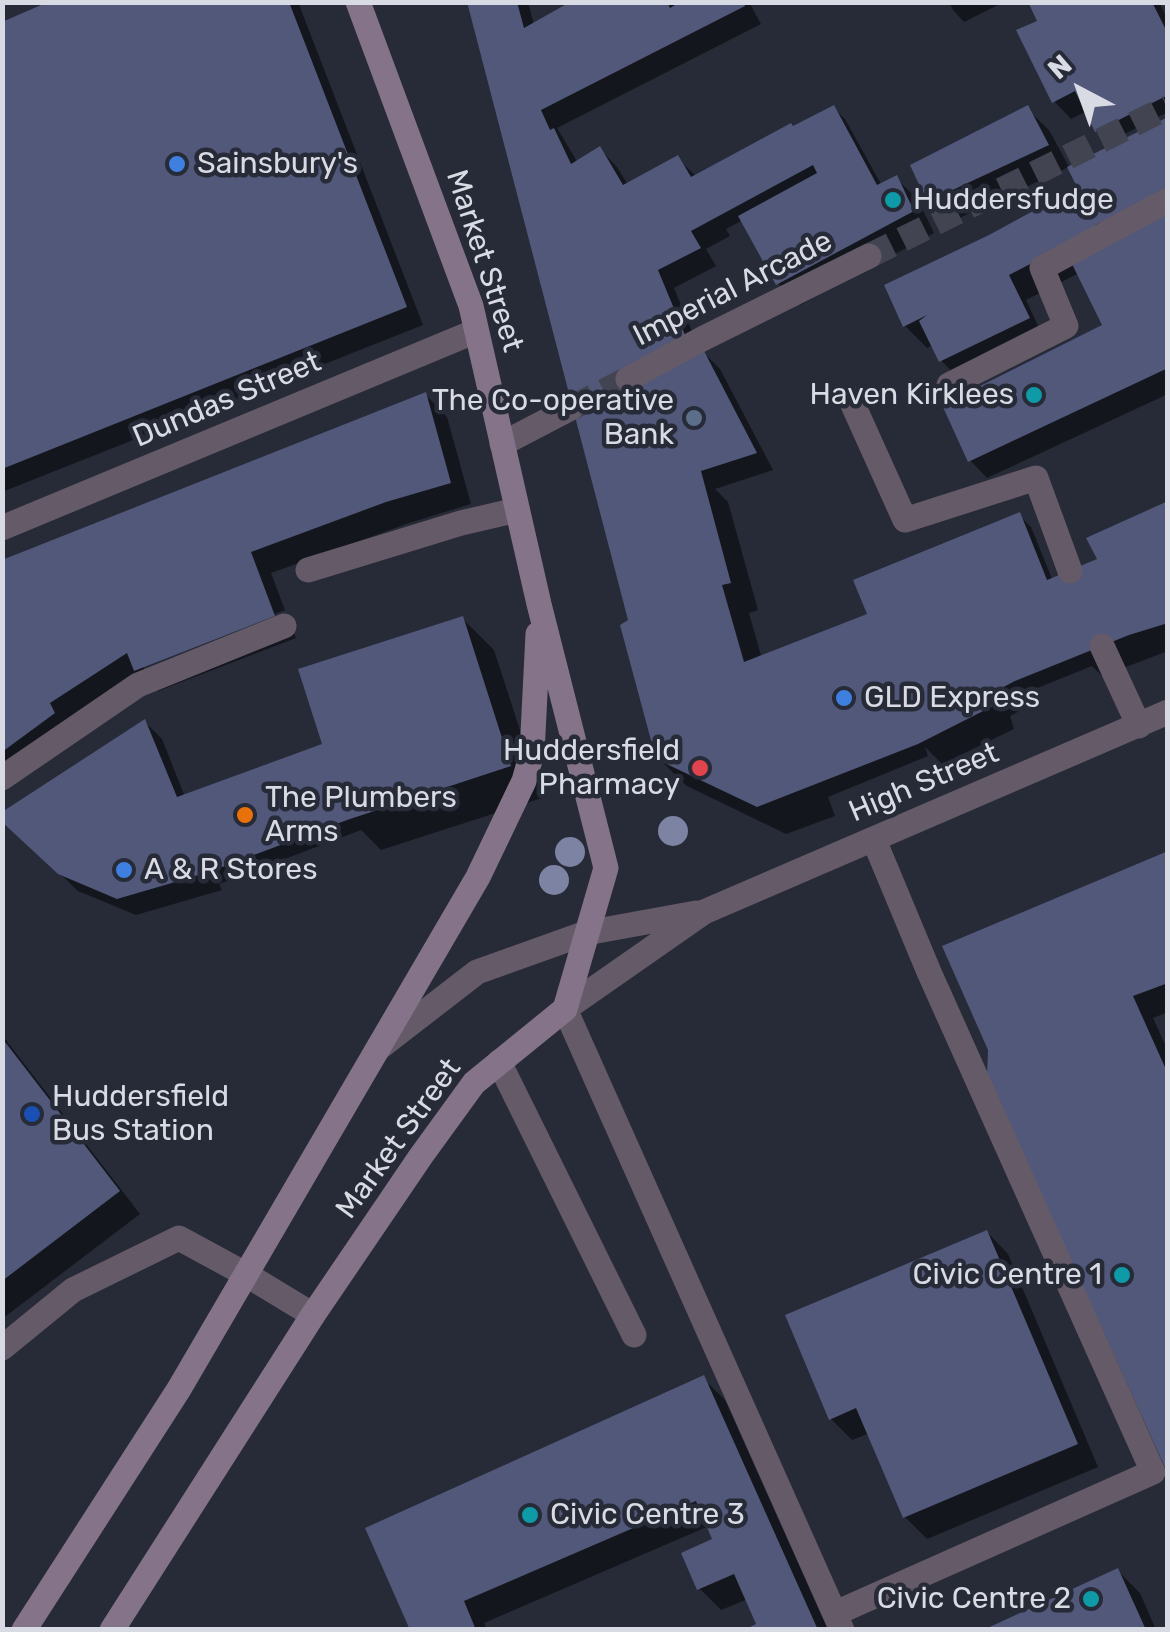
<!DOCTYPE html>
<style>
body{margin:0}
#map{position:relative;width:1170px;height:1632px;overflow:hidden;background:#272a37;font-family:Rubik,sans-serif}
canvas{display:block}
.frame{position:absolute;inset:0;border:5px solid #d8dbe3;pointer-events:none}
.north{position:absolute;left:1030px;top:40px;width:100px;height:100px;-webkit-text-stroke:8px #272a37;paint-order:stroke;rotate:319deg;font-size:28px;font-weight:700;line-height:40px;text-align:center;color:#d8dbe3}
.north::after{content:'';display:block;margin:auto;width:35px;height:45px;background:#d8dbe3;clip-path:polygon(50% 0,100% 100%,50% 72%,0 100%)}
</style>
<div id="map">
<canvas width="1170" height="1632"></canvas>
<div class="frame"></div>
<div class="north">N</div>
</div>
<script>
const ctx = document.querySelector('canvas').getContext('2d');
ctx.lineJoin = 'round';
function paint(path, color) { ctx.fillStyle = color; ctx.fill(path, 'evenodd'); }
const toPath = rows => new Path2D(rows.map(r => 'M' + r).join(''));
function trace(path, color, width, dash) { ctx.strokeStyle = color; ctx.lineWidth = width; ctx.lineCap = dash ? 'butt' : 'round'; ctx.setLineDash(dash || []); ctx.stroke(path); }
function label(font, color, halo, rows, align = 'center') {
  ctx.font = font + ' Rubik,sans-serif'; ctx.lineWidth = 9; ctx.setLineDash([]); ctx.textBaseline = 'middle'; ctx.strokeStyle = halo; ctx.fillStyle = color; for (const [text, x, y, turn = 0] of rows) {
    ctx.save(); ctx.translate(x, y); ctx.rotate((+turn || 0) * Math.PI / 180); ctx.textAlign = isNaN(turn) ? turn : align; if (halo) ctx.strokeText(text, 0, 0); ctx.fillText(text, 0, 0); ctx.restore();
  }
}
paint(toPath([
 [54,2,298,2,423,325,2,492,2,25],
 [469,2,528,2,534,25,576,2,672,2,675,8,686,2,749,2,761,24,557,128,578,163,600,149,617,167,628,185,677,158,695,175,833,108,845,119,882,186,896,178,918,200,934,233,800,305,778,283,743,220,726,229,730,236,706,249,716,266,674,288,701,353,703,352,720,369,773,470,715,489,728,502,758,610,749,613,762,659,870,615,1019,515,1031,527,1053,581,1100,560,1168,505,1168,651,1102,676,1092,666,1030,691,1035,703,1010,716,1014,729,942,764,925,747,928,756,828,797,835,816,786,834,687,786,658,758,631,622],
 [949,2,1004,2,964,22,953,10],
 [1031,2,1159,2,1168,20,1168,112,1109,142,1097,130,1087,111,1071,119,1054,101,1040,21],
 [1027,109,1049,130,1069,167,951,222,929,200],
 [1168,120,1168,394,987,478,970,460,1104,327,1079,273,1026,300,1040,330,953,373,942,361,933,345,927,348,905,326,990,237,1080,188],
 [426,395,447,417,471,504,409,523,271,573,285,610,144,664,144,670,286,614,296,638,158,691,140,673,2,781,2,562],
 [462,618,494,650,542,798,381,850,361,830,219,884,222,890,136,915,78,891,2,818,145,722,162,739,185,797,321,746],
 [1168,854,1168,1012,1153,1018,1168,1051,1168,1468,989,1075],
 [2,1035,140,1214,2,1319],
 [987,1232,1008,1254,1098,1467,927,1539,905,1517,870,1433,852,1440,831,1419],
 [703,1378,725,1400,828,1630,751,1630,759,1626,748,1599,721,1610,699,1588,716,1540,709,1526,484,1623,487,1630,413,1630],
 [1118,1571,1140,1593,1156,1630,989,1630]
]), '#0007');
paint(toPath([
 [48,2,289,2,407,307,2,469,2,22],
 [467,2,517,2,524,28,570,2,667,2,670,8,680,2,743,2,745,6,541,110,550,130,554,128,571,164,600,146,623,185,678,155,691,177,791,123,793,126,834,105,877,185,897,175,914,211,776,285,738,216,817,173,813,165,691,231,701,248,658,270,687,340,703,349,757,453,701,471,731,583,722,585,744,662,867,614,853,580,1020,512,1047,580,1097,559,1086,538,1168,501,1168,623,1129,635,1015,681,990,694,993,706,918,744,757,807,656,759,620,625,628,620],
 [1028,2,1152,2,1168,34,1168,95,1095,132,1075,91,1052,103,1016,30,1037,21],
 [1028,105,1049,145,927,202,910,165],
 [1168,117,1168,192,1095,225,1098,229,1009,275,1030,318,939,362,919,321,927,315,903,327,884,285,989,235,1077,187,1067,167],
 [1168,207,1168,368,968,462,942,405,1102,325,1070,260],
 [426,392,451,483,386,502,251,552,275,616,134,671,127,653,50,703,55,713,2,752,2,560],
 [463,616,511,766,347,820,206,873,117,899,58,874,2,822,2,812,145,719,177,797,322,744,298,669],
 [1168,851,1168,983,1133,996,1168,1074,1168,1474,987,1076,988,1050,942,946],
 [2,1038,120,1191,2,1281],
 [987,1230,1078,1444,903,1518,856,1408,829,1420,785,1315],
 [704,1375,818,1630,744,1630,756,1624,734,1574,697,1590,681,1553,712,1539,696,1501,464,1601,476,1630,410,1630,365,1528],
 [1118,1568,1146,1630,983,1630]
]), '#51587a');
trace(toPath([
 [869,256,1168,107],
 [571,408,628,379]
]), '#424551', 25, [25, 12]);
trace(toPath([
 [949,385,1066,326,1042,268,1168,200],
 [850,398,905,520,1036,478,1070,571],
 [1102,646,1139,726],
 [499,1062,634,1335],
 [2,1348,73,1290,179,1238,247,1275,313,1315]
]), '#655a67', 25);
trace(toPath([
 [628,379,702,339,869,256],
 [502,444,571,408],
 [2,528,476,331],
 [308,570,461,523,517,510],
 [2,778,138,685,284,626],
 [380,1047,477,972,586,933,696,913],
 [836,1613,1153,1472,929,972,874,840],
 [842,1630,565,1009,704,912,1168,712]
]), '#655a67', 25);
trace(toPath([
 [24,1630,179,1389,478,877,524,781,532,753,538,634],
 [112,1630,313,1315,421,1156,474,1083,565,1009,606,868,539,604,471,306,358,2]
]), '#857489', 25);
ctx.fillStyle = '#7c83a3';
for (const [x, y] of [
 [673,831],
 [570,852],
 [554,880]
]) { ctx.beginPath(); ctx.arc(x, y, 15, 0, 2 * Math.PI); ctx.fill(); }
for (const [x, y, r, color] of [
 [177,164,10,"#3f7fe0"],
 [893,200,10,"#0f9aa8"],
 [1034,395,10,"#0f9aa8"],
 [694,418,10,"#5c6f8a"],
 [844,698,10,"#3f7fe0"],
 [700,768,10,"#e0444e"],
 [245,815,10,"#e8710a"],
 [124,870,10,"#3f7fe0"],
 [32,1114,10,"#1a4fb4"],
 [1122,1275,10,"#0f9aa8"],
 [530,1515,10,"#0f9aa8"],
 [1091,1599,10,"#0f9aa8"]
]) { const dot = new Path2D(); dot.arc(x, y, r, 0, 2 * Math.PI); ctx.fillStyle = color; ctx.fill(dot); trace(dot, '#272a37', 4); }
label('30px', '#d8dbe3', '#272a37', [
 ["Sainsbury's",197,164],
 ["Huddersfudge",913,200],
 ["Haven Kirklees",1014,395,"right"],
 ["The Co-operative",674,401,"right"],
 ["Bank",674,435,"right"],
 ["GLD Express",864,698],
 ["Huddersfield",680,751,"right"],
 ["Pharmacy",680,785,"right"],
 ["The Plumbers",265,798],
 ["Arms",265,832],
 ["A & R Stores",144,870],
 ["Huddersfield",52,1097],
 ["Bus Station",52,1131],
 ["Civic Centre 1",1102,1275,"right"],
 ["Civic Centre 3",550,1515],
 ["Civic Centre 2",1071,1599,"right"]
], 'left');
label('30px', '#d8dbe3', '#272a37', [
 ["Market Street",484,261,72],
 ["Imperial Arcade",733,289,-27],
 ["Dundas Street",227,400,-23],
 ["High Street",924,783,-23],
 ["Market Street",399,1139,-54]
]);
</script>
